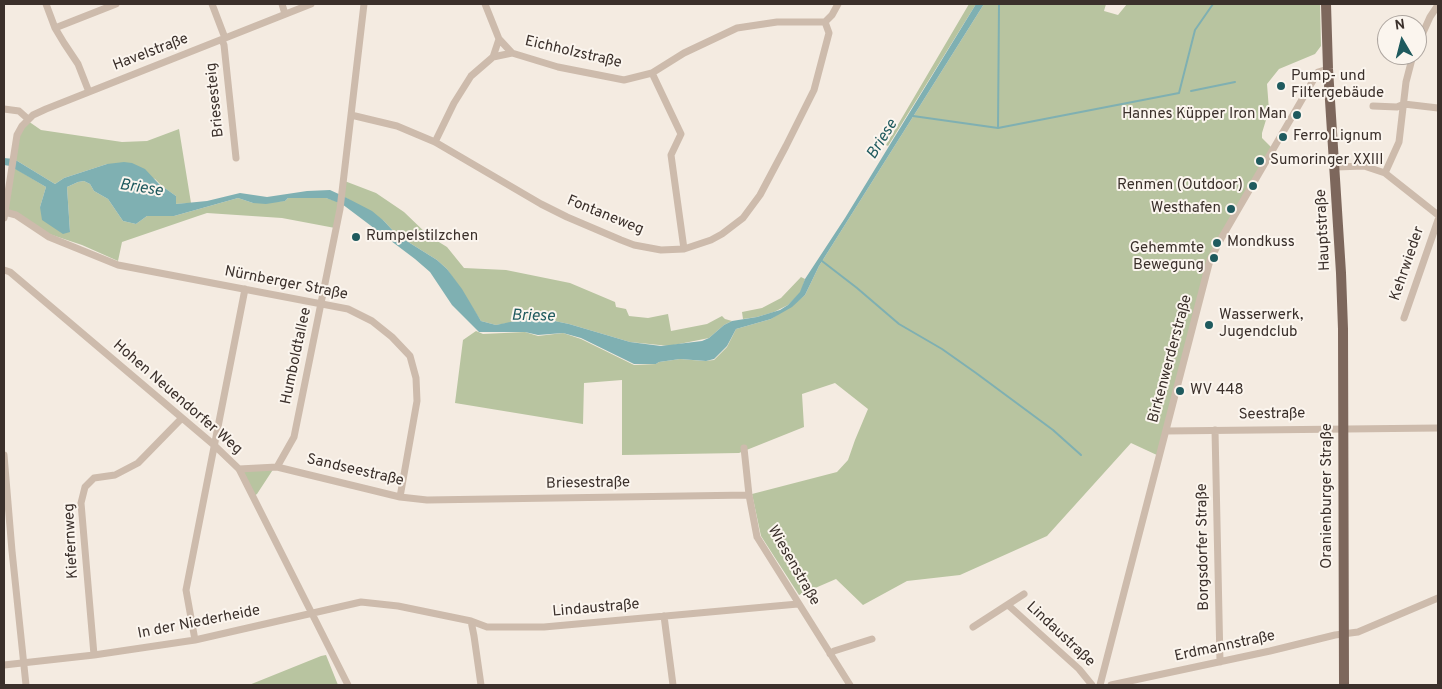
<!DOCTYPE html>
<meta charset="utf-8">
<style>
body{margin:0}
#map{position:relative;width:1442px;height:689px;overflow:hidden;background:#f4ebe1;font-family:Overpass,sans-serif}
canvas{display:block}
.frame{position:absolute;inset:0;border:5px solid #3b302b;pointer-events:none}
.north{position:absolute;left:1377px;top:15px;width:50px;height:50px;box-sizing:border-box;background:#fbf5ee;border:1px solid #aea6a0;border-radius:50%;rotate:352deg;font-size:14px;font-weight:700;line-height:20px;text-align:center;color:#3b302b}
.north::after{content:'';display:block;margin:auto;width:18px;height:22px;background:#1f5a5e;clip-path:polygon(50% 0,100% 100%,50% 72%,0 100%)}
</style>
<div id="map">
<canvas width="1442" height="689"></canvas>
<div class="frame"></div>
<div class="north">N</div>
</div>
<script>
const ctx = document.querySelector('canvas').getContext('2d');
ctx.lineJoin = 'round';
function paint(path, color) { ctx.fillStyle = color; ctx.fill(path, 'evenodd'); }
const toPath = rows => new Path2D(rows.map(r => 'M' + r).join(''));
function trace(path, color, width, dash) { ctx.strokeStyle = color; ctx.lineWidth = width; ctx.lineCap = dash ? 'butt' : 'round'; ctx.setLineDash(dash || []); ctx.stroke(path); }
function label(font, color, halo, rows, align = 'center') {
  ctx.font = font + ' Overpass,sans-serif'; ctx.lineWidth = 4; ctx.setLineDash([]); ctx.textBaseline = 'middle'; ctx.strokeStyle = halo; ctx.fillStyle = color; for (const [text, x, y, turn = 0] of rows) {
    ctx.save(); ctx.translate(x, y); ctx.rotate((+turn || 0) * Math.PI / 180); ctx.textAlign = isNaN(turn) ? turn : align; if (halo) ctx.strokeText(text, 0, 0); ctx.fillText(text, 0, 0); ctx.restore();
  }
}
paint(toPath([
 [969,4,976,4,893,138,888,146,886,145],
 [984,4,1106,4,1104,11,1118,15,1127,4,1320,4,1321,46,1315,54,1279,69,1267,84,1269,110,1262,133,1262,138,1272,148,1219,237,1159,456,1131,443,1047,536,960,575,907,581,863,605,836,579,799,595,761,536,752,494,837,472,848,460,855,440,868,409,835,383,802,394,804,427,739,453,622,455,622,380,584,383,583,424,455,403,463,340,476,331,483,334,525,332,538,336,563,333,581,339,634,365,656,364,659,362,680,359,704,361,714,360,727,347,736,329,771,319,799,300,805,295,819,266],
 [28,121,41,130,122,142,147,141,179,129,191,203,175,204,176,196,163,187,155,179,107,164,64,178,55,184,14,159,19,135],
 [13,167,46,187,40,207,70,232,67,187,78,182,84,181,90,184,94,191,108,199,123,221,136,224,147,216,174,216,238,198,253,203,285,201,288,198,326,198,339,202,335,228,282,218,207,213,198,216,122,242,118,261,82,245,43,232,6,211],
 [342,180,376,193,404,212,429,236,447,247,464,268,506,270,570,283,615,302,616,307,626,309,629,316,648,318,668,314,671,331,707,324,722,316,725,319,732,321,724,325,709,338,669,346,630,342,569,324,540,318,496,325,481,321,447,269,437,260,397,235,384,221,343,196],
 [801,277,805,279,801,292,788,305,774,312,757,317,743,319,742,312,762,308,781,298],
 [274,468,257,494,254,496,242,471],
 [326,655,338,685,249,685,321,656]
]), '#b8c4a0');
paint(toPath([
 [976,4,984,4,819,266,805,295,792,307,771,319,736,329,727,346,714,359,706,361,680,359,659,362,656,364,634,364,581,338,563,333,538,335,525,332,479,332,452,305,430,272,415,259,342,204,326,198,288,198,285,201,266,204,253,203,238,198,174,216,147,216,136,224,123,221,108,199,94,191,90,184,84,181,78,182,67,187,70,232,63,234,42,220,40,207,46,187,10,166,4,165,4,158,14,159,55,184,64,178,107,164,124,162,132,163,145,169,159,184,176,196,176,204,207,201,240,193,267,197,307,191,330,190,343,196,372,211,384,221,397,235,437,260,447,269,462,289,481,321,496,325,529,318,540,318,569,324,630,342,661,346,702,341,709,338,724,325,732,321,757,317,780,310,788,305,800,292,805,279,845,218]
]), '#7fb0b2');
trace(toPath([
 [1191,91,1235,82],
 [913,116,998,128,1179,93,1195,30,1213,4],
 [998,128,999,4],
 [822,261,857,288,899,324,942,349,976,373,1053,430,1081,455]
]), '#7fb0b2', 2);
trace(toPath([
 [46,4,55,28,64,43,78,64,89,92],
 [212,4,225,38],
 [282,4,285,14],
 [485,4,499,39,512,53],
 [55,28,116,4],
 [222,40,224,45,236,158],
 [1417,46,1430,17,1438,5],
 [493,57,512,53,558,67,624,80,652,73,684,53,737,28,777,22,825,22],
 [652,73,681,134,671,155,684,249],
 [1373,106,1397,107,1404,104,1438,108],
 [4,109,19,111,28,119],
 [351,115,397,126,435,142,541,204,567,217,621,240,634,245,661,250,684,249,711,240,722,234,743,218,760,195,786,146,814,90,829,33,825,22,832,15,838,4],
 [435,142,454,103,471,76,493,57,499,39],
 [1336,167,1364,166,1385,173,1438,215],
 [1385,173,1399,142,1406,82,1413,55],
 [5,212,16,215,49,237,118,265,348,309,372,321,392,337,410,356,416,378,417,401,400,497],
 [4,218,17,135,22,126,33,115,46,109,311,4],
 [4,270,10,272,214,445,239,469,348,685],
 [1404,318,1438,220],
 [1215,430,1220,662],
 [1166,431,1438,428],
 [744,448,749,495,757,537,850,685],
 [4,455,12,551,26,685],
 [277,467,400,497,427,500,749,495],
 [239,469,277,467,294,437,340,209,364,4],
 [1008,605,1079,669,1092,685],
 [664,616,673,685],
 [471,621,474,636,481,685],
 [973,627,1024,594],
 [195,640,186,590,245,289],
 [830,654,834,651,872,639],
 [94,655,81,503,85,487,94,478,115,475,138,463,181,419],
 [4,665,94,655,195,640,361,602,398,606,471,621,487,627,544,627,798,604],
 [1100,685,1210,260,1222,237,1318,72,1328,69],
 [1111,685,1270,651,1335,635,1358,632,1438,598]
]), '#cdbbac', 7);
trace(toPath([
 [1326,4,1328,69,1341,273,1343,329,1344,685]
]), '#7d675c', 10);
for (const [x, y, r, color] of [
 [1281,86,5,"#1f5a5e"],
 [1297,115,5,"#1f5a5e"],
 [1283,137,5,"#1f5a5e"],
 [1260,161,5,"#1f5a5e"],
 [1253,186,5,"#1f5a5e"],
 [1231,209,5,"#1f5a5e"],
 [356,237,5,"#1f5a5e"],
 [1217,243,5,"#1f5a5e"],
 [1214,258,5,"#1f5a5e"],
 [1209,325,5,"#1f5a5e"],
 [1180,391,5,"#1f5a5e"]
]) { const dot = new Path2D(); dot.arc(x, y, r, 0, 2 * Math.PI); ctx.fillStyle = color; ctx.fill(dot); trace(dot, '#fbf5ee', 2); }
label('15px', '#3b302b', '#fbf5ee', [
 ["Havelstraße",151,53,-21],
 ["Eichholzstraße",573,53,13],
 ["Briesesteig",216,100,-96],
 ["Fontaneweg",605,216,22],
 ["Hauptstraße",1324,230,-93],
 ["Kehrwieder",1408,264,-71],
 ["Nürnberger Straße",286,284,11],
 ["Humboldtallee",297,356,-78],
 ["Birkenwerderstraße",1171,359,-75],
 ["Hohen Neuendorfer Weg",177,398,41],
 ["Seestraße",1272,415,-1],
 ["Sandseestraße",355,471,13],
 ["Briesestraße",588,484,-1],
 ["Oranienburger Straße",1328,496,-90],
 ["Kiefernweg",72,541,-93],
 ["Borgsdorfer Straße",1204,547,-91],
 ["Wiesenstraße",793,566,60],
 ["Lindaustraße",596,609,-5],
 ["In der Niederheide",199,623,-11],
 ["Lindaustraße",1060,635,43],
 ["Erdmannstraße",1225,647,-12]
]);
label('15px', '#3b302b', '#fbf5ee', [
 ["Pump- und",1291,77],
 ["Filtergebäude",1291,94],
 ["Hannes Küpper Iron Man",1287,115,"right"],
 ["Ferro Lignum",1293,137],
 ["Sumoringer XXIII",1270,161],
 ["Renmen (Outdoor)",1243,186,"right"],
 ["Westhafen",1221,209,"right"],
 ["Rumpelstilzchen",366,237],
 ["Mondkuss",1227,243],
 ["Gehemmte",1204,249,"right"],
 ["Bewegung",1204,266,"right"],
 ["Wasserwerk,",1219,316],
 ["Jugendclub",1219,333],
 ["WV 448",1190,391]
], 'left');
label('italic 16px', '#1f5a5e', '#fbf5ee', [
 ["Briese",883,140,-58],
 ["Briese",141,189,9],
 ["Briese",533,317,1]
]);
</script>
